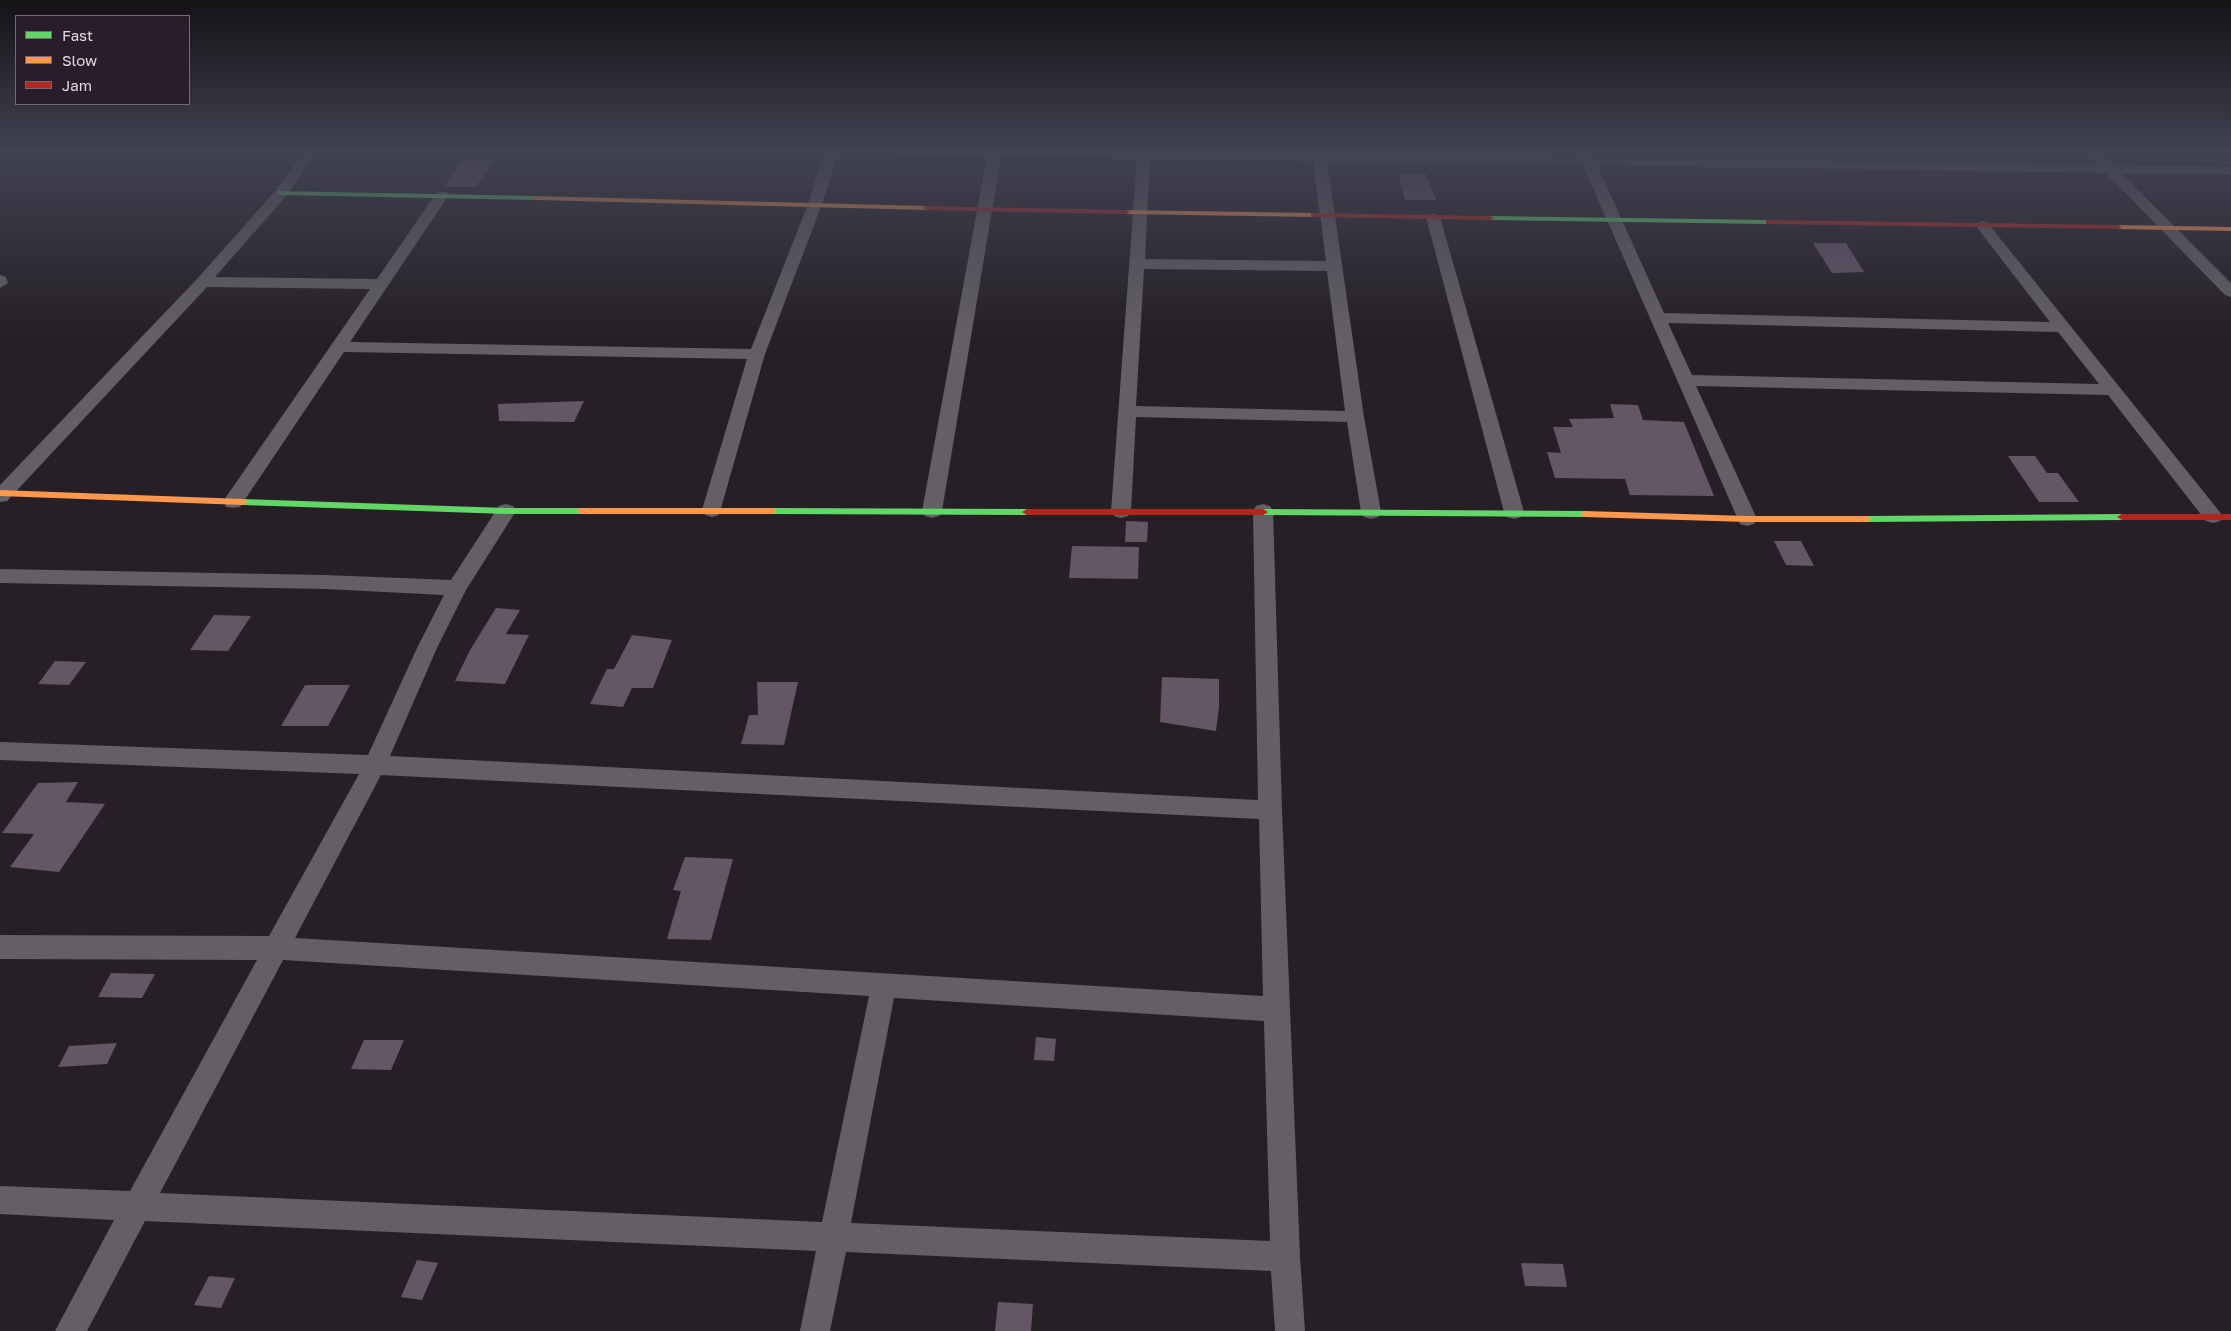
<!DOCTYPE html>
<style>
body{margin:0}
#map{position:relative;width:2231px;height:1331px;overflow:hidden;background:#262026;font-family:"Golos Text",sans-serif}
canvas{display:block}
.legend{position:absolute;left:15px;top:15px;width:175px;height:90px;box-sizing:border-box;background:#291d29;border:1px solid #736873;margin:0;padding:6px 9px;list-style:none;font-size:15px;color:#e1d8e1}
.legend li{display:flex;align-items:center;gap:10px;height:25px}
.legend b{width:25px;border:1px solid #736873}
</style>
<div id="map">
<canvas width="2231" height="1331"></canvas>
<ul class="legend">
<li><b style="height:6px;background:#63d668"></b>Fast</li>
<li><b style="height:6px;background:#ff974d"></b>Slow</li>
<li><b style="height:6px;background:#b3261e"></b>Jam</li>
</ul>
</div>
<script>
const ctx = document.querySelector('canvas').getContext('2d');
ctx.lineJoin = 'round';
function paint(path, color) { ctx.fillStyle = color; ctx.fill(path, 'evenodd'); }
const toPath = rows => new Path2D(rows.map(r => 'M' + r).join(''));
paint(toPath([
 [462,158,494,158,476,187,444,187],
 [1398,173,1426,174,1436,200,1405,200],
 [1813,243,1846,243,1864,272,1832,273],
 [584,401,574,422,499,421,498,404],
 [1610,404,1638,405,1643,420,1684,422,1714,496,1630,495,1625,479,1555,478,1547,452,1561,453,1553,427,1573,427,1569,419,1614,418],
 [2008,456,2035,456,2047,473,2058,473,2079,502,2039,502],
 [1126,521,1148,522,1147,542,1125,542],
 [1774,541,1801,541,1814,566,1786,565],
 [1072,546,1139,547,1138,579,1069,578],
 [496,608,520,610,506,634,529,635,505,684,455,681,470,650],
 [214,615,251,616,228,651,190,650],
 [632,635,672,640,653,688,632,688,623,707,590,704,607,669,614,669],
 [55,661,86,662,69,685,38,684],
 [1162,677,1219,679,1219,707,1216,731,1160,722],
 [757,682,798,682,784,745,741,744,749,715,758,715],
 [305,685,350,685,328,726,281,726],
 [78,782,66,802,105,804,59,872,10,867,34,834,2,833,38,783],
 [685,857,733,859,711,940,667,939,681,891,673,890],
 [111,973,155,974,142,998,98,997],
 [1036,1037,1056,1039,1054,1061,1034,1060],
 [364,1040,404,1040,391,1070,351,1069],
 [117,1043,107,1064,58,1067,69,1046],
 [417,1260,438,1263,422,1300,401,1297],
 [1521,1263,1563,1264,1567,1287,1525,1286],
 [209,1276,235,1278,221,1308,194,1305],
 [998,1302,1033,1304,1031,1331,995,1331]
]), '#655666');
paint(toPath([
 [305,150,319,150,286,196,215,277,377,279,437,192,447,192,449,195,350,342,751,349,808,204,825,150,839,150,822,204,765,354,719,515,712,517,705,515,702,510,747,359,344,352,240,507,233,508,226,507,224,502,226,497,370,289,207,287,7,501,0,502,0,485,197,279,276,190,305,150],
 [870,150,1311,153,1311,150,1325,150,1325,153,1580,157,1578,150,1590,150,1594,157,2098,165,2084,150,2099,150,2114,165,2231,167,2231,175,2122,174,2231,283,2231,297,2225,295,2106,173,1597,165,1664,313,2050,322,1975,225,1982,221,1987,222,2223,516,2220,521,2213,523,2206,521,2108,395,1696,386,1757,519,1754,524,1747,526,1740,524,1583,165,1327,161,1364,417,1381,512,1378,517,1371,519,1364,517,1361,512,1347,422,1136,417,1131,511,1128,516,1121,518,1114,516,1111,511,1137,158,1001,156,942,511,939,516,932,518,925,516,922,511,987,156,877,154,870,150],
 [1150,158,1313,161,1326,261,1145,259,1150,158],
 [1144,269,1327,271,1345,411,1136,406,1144,269],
 [1668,323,2058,332,2099,384,1692,375,1668,323],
 [1433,213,1440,217,1524,512,1521,517,1514,519,1507,517,1504,512,1426,217,1433,213],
 [0,275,6,277,8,283,0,288,0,275],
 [506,504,513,506,516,511,466,590,437,648,390,756,1258,800,1253,511,1256,506,1263,504,1270,506,1273,511,1282,810,1300,1257,1305,1331,1275,1331,1271,1271,846,1252,830,1331,800,1331,816,1251,145,1221,87,1331,55,1331,114,1220,0,1214,0,1186,130,1191,257,960,0,959,0,935,269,936,359,774,0,760,0,742,368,755,417,648,444,595,325,589,0,583,0,569,325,575,451,580,499,506,506,504],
 [381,775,1259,819,1263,996,295,938,381,775],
 [283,960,869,996,822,1222,160,1193,283,960],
 [894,998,1264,1021,1270,1241,851,1223,894,998]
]), '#645f64');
paint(toPath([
 [278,191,537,196,541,198,537,200,281,195,277,193,278,191],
 [1487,216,1769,220,1773,222,1769,224,1490,220,1486,218,1487,216],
 [243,499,506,508,581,508,586,511,581,514,506,514,243,505,238,502,243,499],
 [772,508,1027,509,1032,512,1027,515,772,514,767,511,772,508],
 [1263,509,1585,511,1590,514,1585,517,1263,515,1258,512,1263,509],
 [2122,514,2127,517,2122,520,1867,522,1862,519,1867,516,2122,514]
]), '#63d668');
paint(toPath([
 [534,196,927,206,931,208,927,210,537,200,534,200,534,196],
 [1123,210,1314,213,1318,215,1314,217,1126,214,1122,212,1123,210],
 [2115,225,2231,227,2231,231,2118,229,2114,227,2115,225],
 [0,490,243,499,248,502,243,505,0,496,0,490],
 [581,508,772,508,777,511,772,514,581,514,576,511,581,508],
 [1585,511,1747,516,1867,516,1872,519,1867,522,1747,522,1585,517,1580,514,1585,511]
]), '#ff974d');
paint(toPath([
 [924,206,1126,210,1130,212,1126,214,927,210,923,208,924,206],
 [1311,213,1490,216,1494,218,1490,220,1314,217,1311,217,1311,213],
 [1766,220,2118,225,2122,227,2118,229,1769,224,1766,224,1766,220],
 [1027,509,1263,509,1268,512,1263,515,1027,515,1022,512,1027,509],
 [2122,514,2231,514,2231,520,2122,520,2117,517,2122,514]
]), '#b3261e');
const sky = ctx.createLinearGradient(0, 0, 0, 337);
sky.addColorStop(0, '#151215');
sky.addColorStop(0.45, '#414252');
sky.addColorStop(1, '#41425200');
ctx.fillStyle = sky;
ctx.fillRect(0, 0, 2231, 337);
</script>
